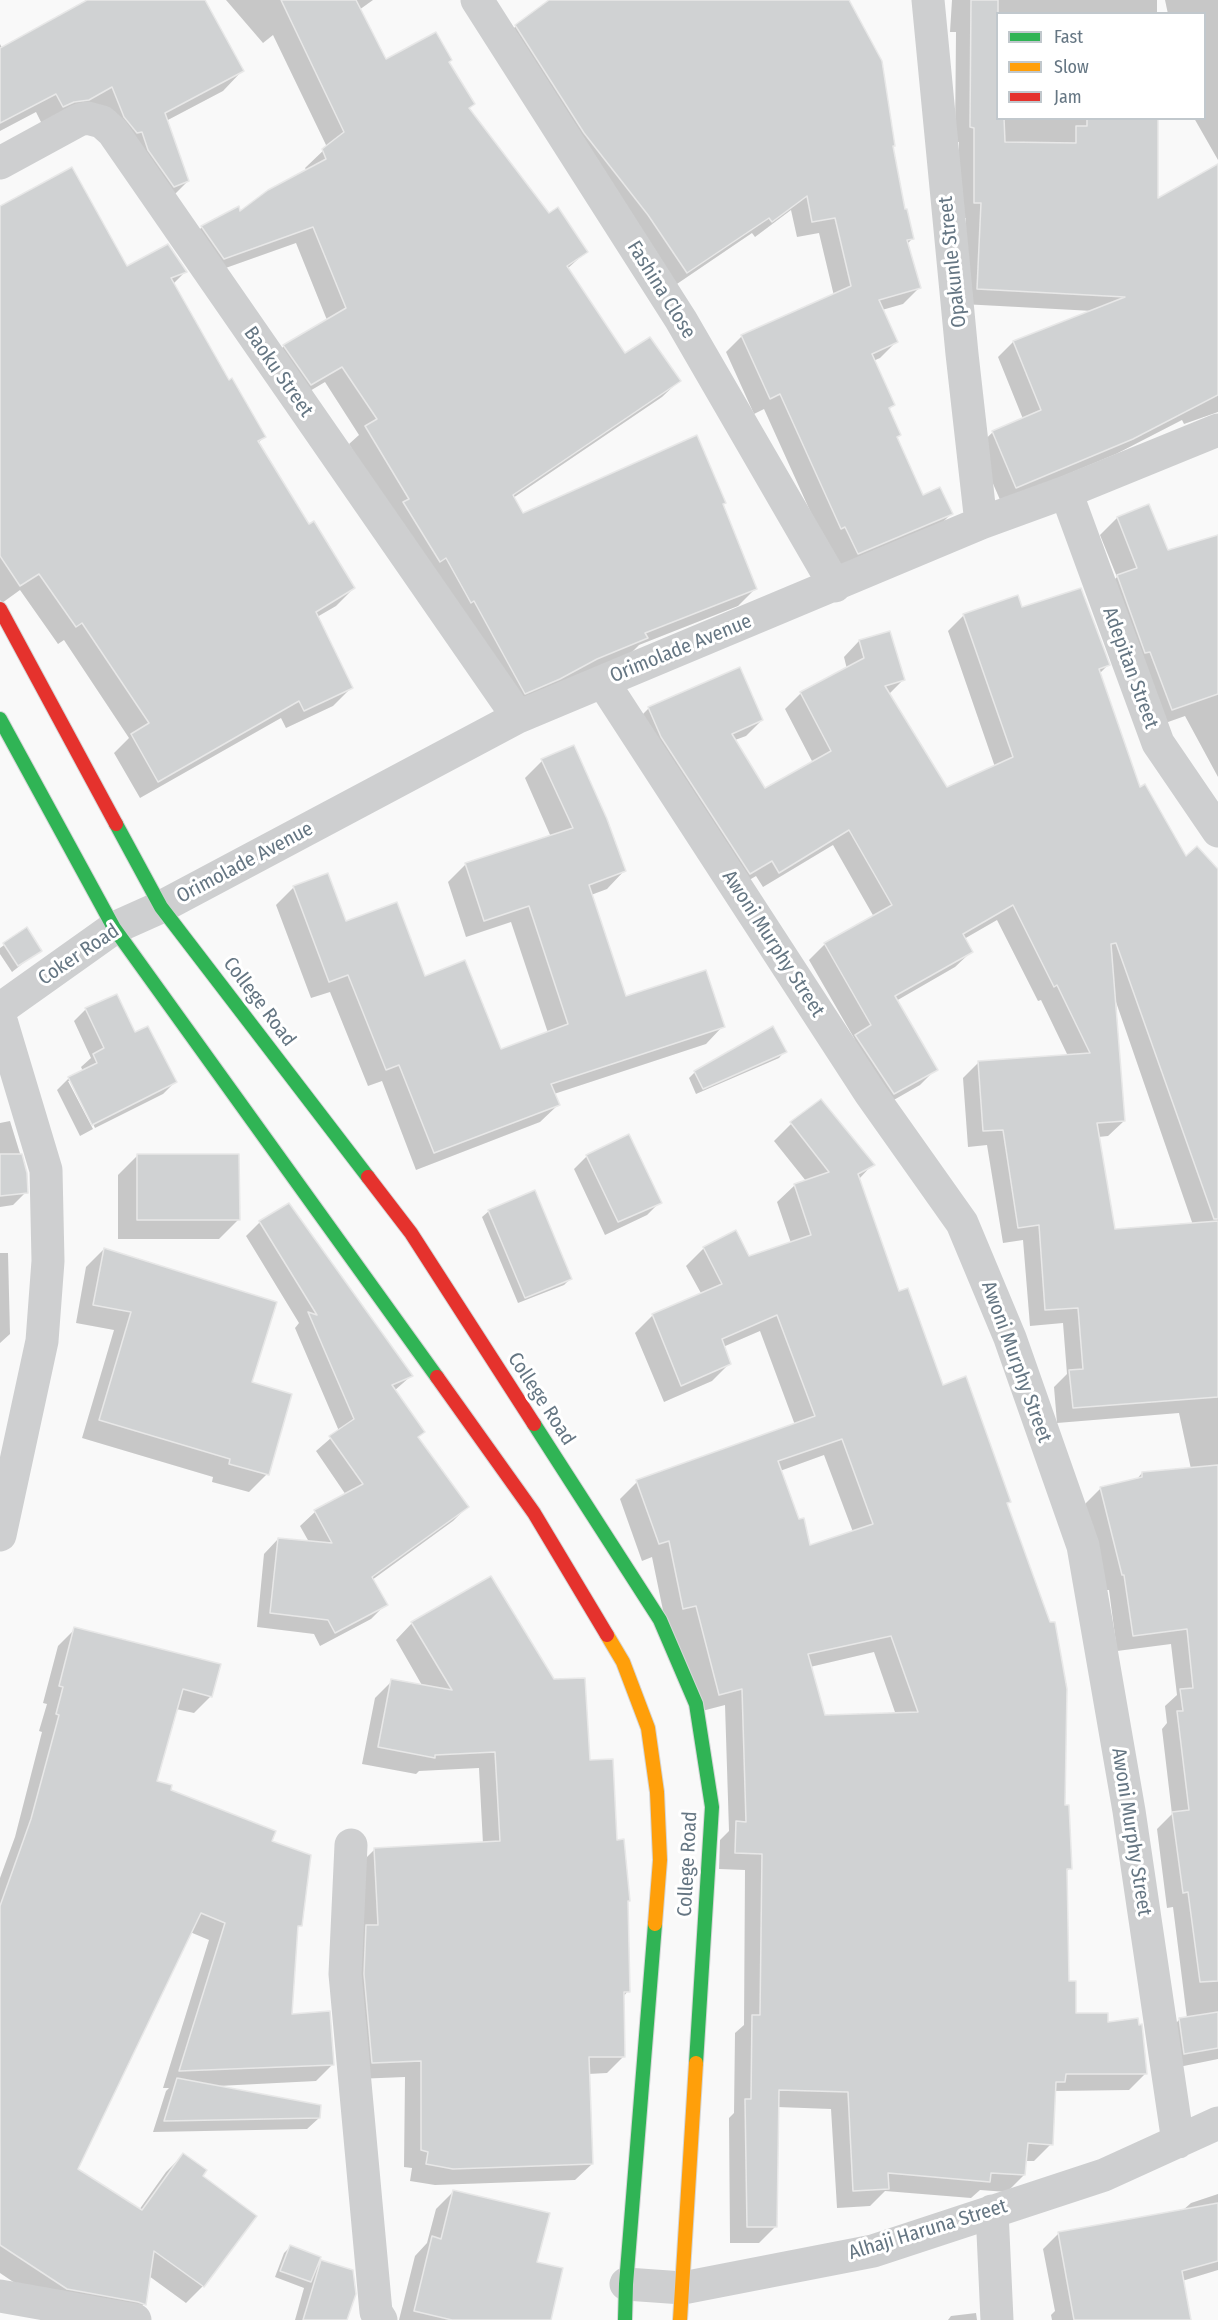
<!DOCTYPE html>
<style>
body{margin:0}
#map{position:relative;width:1218px;height:2320px;overflow:hidden;background:#f9f9f9;font-family:"Fira Sans Condensed",sans-serif}
canvas{display:block}
.legend{position:absolute;left:996px;top:12px;width:210px;height:108px;box-sizing:border-box;background:#fff;border:2px solid #c1c8cd;margin:0;padding:8px 10px;list-style:none;font-size:18px;color:#657683}
.legend li{display:flex;align-items:center;gap:12px;height:30px}
.legend b{width:30px;border:2px solid #c1c8cd}
</style>
<div id="map">
<canvas width="1218" height="2320"></canvas>
<ul class="legend">
<li><b style="height:8px;background:#30b455"></b>Fast</li>
<li><b style="height:8px;background:#ff9f0a"></b>Slow</li>
<li><b style="height:8px;background:#e5322d"></b>Jam</li>
</ul>
</div>
<script>
const ctx = document.querySelector('canvas').getContext('2d');
ctx.lineJoin = 'round';
function paint(path, color) { ctx.fillStyle = color; ctx.fill(path, 'evenodd'); }
const toPath = rows => new Path2D(rows.map(r => 'M' + r).join(''));
function trace(path, color, width, dash) { ctx.strokeStyle = color; ctx.lineWidth = width; ctx.lineCap = dash ? 'butt' : 'round'; ctx.setLineDash(dash || []); ctx.stroke(path); }
function label(font, color, halo, rows, align = 'center') {
  ctx.font = font + ' "Fira Sans Condensed",sans-serif'; ctx.lineWidth = 6; ctx.setLineDash([]); ctx.textBaseline = 'middle'; ctx.strokeStyle = halo; ctx.fillStyle = color; for (const [text, x, y, turn = 0] of rows) {
    ctx.save(); ctx.translate(x, y); ctx.rotate((+turn || 0) * Math.PI / 180); ctx.textAlign = isNaN(turn) ? turn : align; if (halo) ctx.strokeText(text, 0, 0); ctx.fillText(text, 0, 0); ctx.restore();
  }
}
paint(toPath([
 [89,0,203,0,242,71,223,91,166,121,188,181,168,201,104,137,43,126,36,112,0,131,0,44,2,48],
 [226,0,373,0,359,10,385,61,447,63,468,109,549,215,586,252,567,269,625,355,679,381,662,397,513,498,522,515,721,505,755,589,738,606,639,645,629,655,508,710,349,444,359,435,325,382,293,401,267,363,284,346,327,320,296,243,206,275,185,244,202,227,238,208,240,213,307,171,305,168,327,147,273,35,263,43],
 [551,0,847,0,891,147,904,211,913,238,907,244,919,288,903,304,882,310,896,342,880,358,873,361,893,405,888,411,896,438,922,497,951,514,935,530,842,569,825,544,764,409,754,414,726,352,742,336,834,296,819,233,797,237,791,210,755,237,752,233,671,288,500,42,516,26],
 [952,0,1157,0,1157,14,998,14,998,118,1156,118,1156,201,1218,166,1218,412,1184,424,1182,420,1116,454,1001,502,977,447,993,432,1023,419,998,357,1013,342,1093,311,962,304,966,218,959,218,959,142,955,142,956,32,950,32],
 [1165,0,1218,0,1218,160,1194,118,1204,118,1204,14,1168,14],
 [0,208,127,268,185,272,173,284,229,382,264,437,258,443,308,526,354,588,336,606,317,617,351,688,333,706,286,728,281,718,140,798,114,753,129,738,64,640,58,644,20,590,2,603,0,600],
 [1148,506,1167,552,1218,537,1218,777,1185,716,1154,727,1100,594,1117,577,1100,535,1117,518],
 [1021,608,1108,665,1099,674,1139,789,1185,858,1218,871,1218,2059,1169,2069,1164,2035,1179,2020,1187,2018,1173,1907,1167,1908,1157,1829,1172,1814,1162,1729,1167,1723,1165,1706,1177,1695,1171,1644,1117,1651,1109,1590,1106,1590,1085,1504,1101,1488,1136,1480,1142,1473,1191,1469,1179,1413,1057,1423,1054,1387,1067,1374,1063,1323,1030,1326,1023,1240,1003,1243,987,1145,968,1147,963,1078,979,1062,1068,1056,1041,1000,1038,1001,997,920,964,939,971,952,955,967,896,1001,936,1069,920,1085,878,1109,854,1038,809,960,825,944,874,917,833,845,763,887,756,876,734,889,633,724,649,708,762,720,746,736,735,740,765,790,813,763,785,709,801,693,847,669,844,657,859,641,903,680,889,694,946,789,995,767,948,631,964,615],
 [1116,1002,1193,1225,1114,1231,1098,1137,1108,1136,1124,1121],
 [542,761,624,871,607,889,591,895,625,998,723,1026,706,1044,554,1094,558,1105,540,1122,416,1170,382,1081,368,1086,330,992,311,998,276,905,294,887,424,978,500,1051,548,1033,511,922,466,937,448,882,466,864,551,837,525,778],
 [27,929,40,950,12,972,0,954,0,948],
 [86,1009,134,1035,175,1082,163,1094,95,1128,72,1081,68,1081,93,1129,80,1136,57,1090,69,1078,83,1071,81,1067,91,1058,74,1021],
 [785,1051,779,1058,696,1094,689,1078,695,1072],
 [821,1101,873,1164,859,1179,898,1293,942,1387,1010,1501,1006,1505,1064,1807,1070,1868,1066,1872,1068,1982,1074,2014,1107,2024,1146,2073,1129,2090,1054,2091,1051,2144,1034,2161,1025,2161,1024,2175,1007,2192,980,2190,971,2198,885,2191,870,2206,837,2208,831,2109,777,2107,776,2226,759,2243,730,2243,729,2118,734,2113,735,2033,744,2025,745,1870,719,1869,720,1840,729,1831,725,1705,702,1711,666,1625,652,1557,642,1561,620,1499,637,1482,795,1425,760,1331,723,1347,729,1364,712,1381,664,1402,635,1333,652,1316,702,1295,686,1266,704,1248,735,1232,749,1258,791,1243,777,1202,795,1185,806,1181,774,1141,791,1124],
 [824,1455,853,1532,809,1547,780,1471],
 [874,1652,896,1715,824,1717,810,1667],
 [10,1121,26,1173,26,1192,13,1205,0,1207,0,1123],
 [137,1156,239,1219,219,1239,118,1239,118,1175],
 [587,1156,660,1202,647,1215,605,1235,574,1169],
 [489,1211,570,1279,564,1285,518,1303,482,1217],
 [260,1222,411,1376,394,1391,423,1432,417,1438,467,1507,453,1521,372,1580,386,1604,371,1619,320,1646,314,1634,257,1627,264,1554,278,1539,309,1542,300,1526,315,1512,346,1495,316,1451,339,1431,295,1328,299,1323,246,1236],
 [104,1249,250,1384,267,1474,249,1492,212,1482,213,1477,82,1438,114,1330,76,1323,86,1267],
 [0,1253,8,1253,10,1334,0,1343],
 [412,1623,589,1762,616,1842,627,1902,628,1991,623,1997,623,2057,607,2073,588,2074,592,2164,575,2180,435,2185,410,2181,412,2168,404,2167,405,2077,356,2079,358,1866,375,1849,483,1844,479,1768,419,1771,416,1774,362,1764,375,1698,392,1681,423,1687,396,1640],
 [75,1629,211,1696,194,1713,176,1709,155,1782,270,1842,300,1925,296,1929,291,2016,333,2064,316,2081,218,2086,319,2118,307,2129,153,2132,166,2091,169,2088,163,2088,209,1940,190,1932,76,2169,139,2210,166,2172,183,2155,201,2176,203,2286,186,2303,149,2276,144,2304,128,2320,49,2306,0,2273,0,1878,15,1837,42,1732,39,1731,47,1704,43,1703,58,1646],
 [453,2192,535,2263,550,2320,399,2320,415,2256,427,2243,436,2209],
 [1218,2194,1218,2270,1182,2281,1189,2320,1052,2320,1051,2315,1055,2311,1043,2249,1058,2234,1182,2211,1191,2203],
 [290,2247,315,2269,321,2262,346,2320,295,2320,304,2288,275,2277,284,2253],
 [976,2313,977,2320,948,2320,951,2316]
]), '#0003');
const building = toPath([
 [87,0,205,0,244,71,165,113,189,181,174,187,148,150,142,132,137,133,124,117,112,87,89,100,74,102,63,107,56,94,0,123,0,48,87,0],
 [281,0,356,0,386,59,436,32,452,60,449,62,475,104,469,108,549,213,558,207,588,252,567,266,625,353,650,337,681,381,513,495,523,513,697,435,726,503,723,504,757,589,645,633,648,638,597,659,560,679,525,694,474,601,471,603,446,558,440,562,403,502,409,499,365,426,377,419,342,367,311,385,283,345,346,308,313,227,224,259,201,226,239,206,240,211,268,190,326,159,322,149,344,132,281,0],
 [549,0,849,0,882,61,895,146,893,146,905,209,907,209,914,239,907,240,921,288,879,300,898,342,872,354,895,405,889,408,901,435,897,437,923,495,940,487,953,514,858,554,845,527,841,529,780,394,770,399,741,335,851,286,835,218,812,222,807,196,772,222,769,218,687,273,648,215,584,133,515,25,549,0],
 [971,0,998,0,998,118,1004,118,1005,142,1076,143,1076,126,1087,126,1087,118,1158,118,1158,198,1218,164,1218,395,1133,439,1016,488,992,431,1041,410,1013,341,1125,297,977,289,981,203,974,203,974,128,970,127,971,0],
 [72,167,127,266,168,244,187,272,171,278,229,380,232,378,266,437,258,441,309,524,314,521,355,588,316,612,353,688,304,711,299,701,158,782,131,734,149,723,82,623,76,627,39,574,20,586,0,556,0,206,72,167],
 [1149,504,1168,550,1218,535,1218,694,1172,710,1150,652,1145,653,1117,575,1137,568,1117,517,1149,504],
 [1081,588,1110,665,1099,669,1140,787,1145,784,1186,856,1197,846,1218,869,1218,1219,1214,1219,1116,943,1111,944,1125,1121,1097,1123,1115,1229,1218,1221,1218,1397,1073,1408,1069,1370,1083,1369,1078,1308,1045,1310,1039,1225,1018,1228,1003,1130,983,1131,978,1061,1090,1053,1057,985,1054,987,1013,905,963,934,973,952,895,996,938,1070,894,1094,855,1035,871,1025,824,943,892,905,849,830,779,873,772,861,750,874,661,737,648,707,740,667,763,720,732,734,765,788,831,751,800,692,864,658,859,640,890,631,905,680,885,686,947,787,1013,757,963,614,1018,595,1022,607,1081,588],
 [574,745,607,819,626,871,589,885,626,996,706,970,725,1027,551,1084,560,1105,434,1153,399,1065,386,1070,348,975,329,982,293,886,328,873,346,921,397,902,425,976,465,960,501,1049,568,1024,529,906,484,921,465,863,573,828,541,759,574,745],
 [27,927,42,951,18,966,3,943,27,927],
 [117,994,135,1032,148,1026,177,1082,92,1125,68,1077,97,1063,93,1054,104,1048,85,1008,117,994],
 [773,1026,787,1052,703,1089,694,1071,773,1026],
 [821,1099,875,1165,858,1174,899,1291,908,1288,943,1385,966,1376,1011,1502,1007,1503,1050,1622,1055,1622,1067,1689,1065,1805,1069,1805,1072,1869,1067,1869,1069,1981,1076,1981,1076,2013,1108,2013,1108,2022,1138,2018,1139,2025,1142,2024,1147,2074,1066,2074,1065,2082,1056,2082,1053,2145,1028,2143,1025,2175,991,2173,990,2182,888,2173,889,2189,853,2191,848,2092,779,2090,777,2227,747,2227,745,2099,751,2099,752,2015,760,2015,762,1854,735,1853,736,1821,746,1822,742,1689,719,1695,696,1606,683,1609,669,1541,659,1544,636,1480,815,1416,777,1315,722,1339,731,1364,681,1386,652,1314,722,1284,703,1247,736,1230,749,1256,811,1235,794,1184,829,1172,790,1122,821,1099],
 [842,1439,873,1524,810,1545,804,1518,799,1519,778,1461,842,1439],
 [891,1636,918,1712,825,1715,808,1654,891,1636],
 [629,1134,662,1203,618,1222,586,1155,629,1134],
 [0,1154,22,1154,27,1173,28,1193,0,1196,0,1154],
 [137,1154,239,1154,240,1220,137,1220,137,1154],
 [535,1190,572,1279,525,1298,488,1210,535,1190],
 [289,1203,413,1376,392,1385,425,1432,418,1437,469,1507,372,1577,388,1605,335,1633,328,1620,270,1613,278,1538,332,1543,314,1510,363,1484,329,1436,354,1419,308,1312,317,1315,259,1221,289,1203],
 [104,1248,277,1302,252,1382,292,1394,269,1475,229,1464,230,1459,99,1420,131,1312,93,1305,104,1248],
 [1218,1465,1218,1981,1200,1982,1188,1892,1183,1893,1172,1812,1189,1810,1177,1711,1183,1711,1180,1689,1193,1688,1187,1629,1133,1636,1124,1575,1122,1575,1100,1487,1142,1477,1142,1472,1218,1465],
 [491,1576,554,1679,585,1678,590,1760,613,1759,617,1840,624,1839,630,1901,628,1901,630,1992,624,1992,625,2057,589,2057,593,2164,453,2169,426,2164,428,2152,421,2150,421,2061,372,2063,364,1974,366,1925,378,1925,374,1848,500,1841,495,1752,435,1755,435,1758,378,1747,391,1679,452,1690,411,1622,491,1576],
 [74,1627,221,1664,212,1697,183,1689,157,1781,172,1785,171,1790,276,1831,272,1841,311,1855,302,1926,298,1926,292,2014,330,2011,334,2065,179,2071,225,1923,201,1913,78,2169,142,2210,183,2153,207,2170,203,2176,257,2216,204,2287,154,2251,146,2305,138,2302,67,2289,0,2245,0,1906,31,1819,59,1715,56,1714,63,1687,59,1686,74,1627],
 [1218,2012,1218,2048,1184,2054,1179,2018,1218,2012],
 [177,2078,321,2105,320,2118,164,2121,177,2078],
 [453,2190,550,2213,537,2262,563,2268,551,2320,452,2320,414,2311,432,2236,441,2239,453,2190],
 [1218,2203,1218,2261,1182,2271,1191,2320,1074,2320,1058,2232,1218,2203],
 [290,2245,321,2257,311,2282,280,2271,290,2245],
 [321,2260,353,2270,356,2294,347,2320,303,2320,321,2260]
]);
paint(building, '#d0d2d3');
trace(building, '#e8e8e8', 1.5);
const fast = toPath([
 [0,719,114,928,437,1377],
 [116,824,161,907,368,1177],
 [534,1424,660,1620,696,1704,712,1807,696,2063],
 [625,2320,626,2284,655,1924]
]);
const slow = toPath([
 [607,1635,623,1662,648,1728,657,1792,660,1860,655,1924],
 [680,2320,696,2063]
]);
const jam = toPath([
 [0,609,116,824],
 [368,1177,411,1233,534,1424],
 [437,1377,534,1513,607,1635]
]);
trace(fast, '#d5d6d7', 16);
trace(slow, '#d5d6d7', 16);
trace(jam, '#d5d6d7', 16);
trace(toPath([
 [477,0,681,320,835,586],
 [928,0,962,354,981,523],
 [0,163,79,120,87,118,102,122,113,132,518,717],
 [1066,492,1158,743,1218,831],
 [603,682,870,1093,962,1223,1010,1338,1083,1546,1129,1811,1178,2142],
 [0,1009,114,928,161,907,518,717,981,523,1066,492,1218,430],
 [0,1017,46,1170,48,1261,42,1341,0,1535],
 [351,1845,345,1974,376,2312,381,2320],
 [992,2211,997,2320],
 [626,2284,683,2288,873,2251,1104,2175,1218,2123],
 [0,2296,135,2320]
]), '#cecfd0', 33);
trace(fast, '#30b455', 14);
trace(slow, '#ff9f0a', 14);
trace(jam, '#e5322d', 14);
label('20px', '#657683', '#fff', [
 ["Opakunle Street",953,262,-96],
 ["Fashina Close",661,290,58],
 ["Baoku Street",278,372,55],
 ["Orimolade Avenue",681,649,-22],
 ["Adepitan Street",1130,668,70],
 ["Orimolade Avenue",245,863,-28],
 ["Awoni Murphy Street",773,944,57],
 ["Coker Road",79,955,-34],
 ["College Road",259,1002,53],
 ["Awoni Murphy Street",1016,1362,70],
 ["College Road",541,1399,57],
 ["Awoni Murphy Street",1131,1832,81],
 ["College Road",688,1864,-87],
 ["Alhaji Haruna Street",928,2230,-17]
]);
</script>
